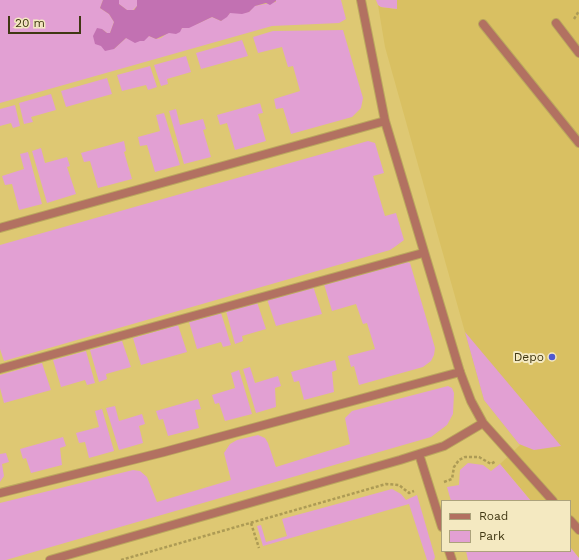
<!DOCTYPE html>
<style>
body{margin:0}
#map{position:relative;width:579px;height:560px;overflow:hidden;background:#dec873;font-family:"Work Sans",sans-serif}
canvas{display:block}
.legend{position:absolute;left:441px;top:500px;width:130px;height:52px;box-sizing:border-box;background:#f4e9c1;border:1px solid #aca27b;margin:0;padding:5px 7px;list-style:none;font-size:12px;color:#403713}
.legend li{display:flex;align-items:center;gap:8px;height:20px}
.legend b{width:20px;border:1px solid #aca27b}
.scale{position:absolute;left:8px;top:16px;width:73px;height:18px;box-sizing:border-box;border:2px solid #403713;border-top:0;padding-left:5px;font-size:12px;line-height:14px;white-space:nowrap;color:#403713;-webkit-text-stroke:3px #f4e9c1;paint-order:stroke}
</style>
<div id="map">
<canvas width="579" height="560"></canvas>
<ul class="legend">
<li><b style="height:5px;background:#b27161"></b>Road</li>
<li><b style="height:11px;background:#e2a0d3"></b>Park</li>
</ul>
<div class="scale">20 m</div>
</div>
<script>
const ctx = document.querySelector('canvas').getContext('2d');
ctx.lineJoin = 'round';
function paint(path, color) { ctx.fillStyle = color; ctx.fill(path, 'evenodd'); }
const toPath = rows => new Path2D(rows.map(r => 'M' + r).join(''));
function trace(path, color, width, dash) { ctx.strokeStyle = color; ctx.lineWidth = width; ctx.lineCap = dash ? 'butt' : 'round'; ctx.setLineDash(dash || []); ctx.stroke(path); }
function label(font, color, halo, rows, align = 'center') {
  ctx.font = font + ' "Work Sans",sans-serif'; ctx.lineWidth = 4; ctx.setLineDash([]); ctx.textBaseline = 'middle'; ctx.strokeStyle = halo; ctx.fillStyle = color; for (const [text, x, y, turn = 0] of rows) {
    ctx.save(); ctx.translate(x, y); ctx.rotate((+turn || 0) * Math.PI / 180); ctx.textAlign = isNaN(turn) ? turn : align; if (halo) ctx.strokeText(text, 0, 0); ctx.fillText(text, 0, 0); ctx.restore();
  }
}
paint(toPath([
 [397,0,579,0,579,558,570,547,570,501,531,501,500,464,520,445,484,400,385,47,378,5,381,7,397,9]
]), '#d9c062');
paint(toPath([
 [0,0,103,0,100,8,109,14,114,22,110,33,107,33,102,29,114,49,126,38,140,41,149,36,156,39,161,38,169,32,197,24,212,17,221,21,230,13,249,12,254,6,276,2,276,0,341,0,346,19,339,23,272,26,0,103],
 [119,0,137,0,137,6,133,10,127,10,119,4],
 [376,0,397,0,397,9,381,7,378,5],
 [343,30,363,98,361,108,352,117,291,134,283,108,276,109,274,99,300,91,293,66,288,67,282,47,258,53,253,37,273,31],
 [242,40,248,56,201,69,196,53],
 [186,56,191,72,167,79,168,84,161,86,154,65],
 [150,66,157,87,148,90,146,85,122,91,117,75],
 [107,78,112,94,66,107,61,91],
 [51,94,56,110,31,117,33,122,24,124,19,103],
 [260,103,263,113,258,114,266,141,235,150,227,123,220,125,217,115],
 [15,105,20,126,13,128,11,123,0,126,0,109],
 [176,109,180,125,203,119,206,129,203,130,211,157,184,164,169,111],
 [164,113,180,165,155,172,147,145,140,146,138,137,160,131,156,115],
 [124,141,126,151,124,152,132,179,98,188,90,161,84,162,81,153],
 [368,141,375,143,384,173,373,176,385,216,396,213,404,240,396,246,390,250,4,361,0,349,0,245],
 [41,148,45,163,67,157,70,166,67,167,76,194,47,203,32,151],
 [28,152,42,204,19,210,12,184,5,185,2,176,24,169,20,154],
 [404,261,410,263,435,348,434,355,431,361,423,367,359,385,354,366,351,367,348,356,375,349,367,323,363,324,356,304,332,311,324,284],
 [313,286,322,314,276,326,267,299],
 [257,302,266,329,242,336,243,341,235,344,226,311],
 [221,313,231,345,223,347,221,342,197,349,189,322],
 [178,325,187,352,141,365,133,338],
 [465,332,561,446,534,450,519,444,484,400],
 [122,341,131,367,106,374,107,379,99,382,90,350],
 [86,351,95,383,87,385,85,380,61,387,53,360],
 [335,360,337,370,332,372,334,392,304,400,299,381,294,382,291,372],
 [42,363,51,390,4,403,0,388,0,375],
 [250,367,255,383,278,376,281,386,275,388,276,407,256,413,243,369],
 [239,370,252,414,225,421,219,403,215,404,212,395,235,388,231,373],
 [448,386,452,388,454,393,453,414,447,425,431,437,6,560,0,560,0,503,133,470,140,471,147,477,157,502,231,480,224,453,230,444,237,440,258,435,265,438,268,443,276,467,350,444,345,418,352,411],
 [198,399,201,409,195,410,199,428,168,436,163,419,159,420,156,411],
 [115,406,119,421,142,414,145,424,139,426,143,443,119,450,106,408],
 [102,409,114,451,89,458,85,442,79,443,76,433,99,427,95,411],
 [63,437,66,446,60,448,62,465,31,473,26,458,23,459,20,449],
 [6,453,9,462,2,464,4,476,0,482,0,454],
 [468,463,483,465,491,471,500,464,531,501,451,501,447,487,459,485,460,470],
 [392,489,401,494,406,500,417,495,435,557,434,560,427,560,409,504,263,546,257,526,261,525,266,542,287,536,282,519],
 [570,547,579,558,579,560,468,560,466,551,570,551]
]), '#e2a0d3');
paint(toPath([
 [103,0,119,0,119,4,127,10,134,10,137,6,137,0,276,0,276,1,270,5,266,3,255,6,249,12,242,14,230,13,227,17,221,21,212,17,189,28,182,28,180,32,176,34,169,33,156,39,149,36,144,41,140,41,135,43,126,38,114,49,105,51,101,46,95,44,93,36,97,28,102,29,107,33,110,33,114,22,109,14,100,8]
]), '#c271b2');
const service = toPath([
 [556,23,579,53],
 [483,24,579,143],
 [460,372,471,401,483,423,553,501],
 [419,454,442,527],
 [570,520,579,530],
 [449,551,452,560],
 [50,560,400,460,444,446,483,423]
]);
const minor = toPath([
 [0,228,385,121],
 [0,369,423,253],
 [0,493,164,452,460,372,385,121,361,0]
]);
trace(service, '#bba85e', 10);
trace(minor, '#bba85e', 10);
trace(toPath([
 [574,19,579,11],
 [444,482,452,479,454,467,459,460,465,457,479,457,491,464,496,461],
 [251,523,259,548],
 [121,560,386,484,399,485,409,493,414,491]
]), '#ad9b55', 2.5, [3, 2]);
trace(service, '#b27161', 8);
trace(minor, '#b27161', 8);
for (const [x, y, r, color] of [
 [552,357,4,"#4f59cf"]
]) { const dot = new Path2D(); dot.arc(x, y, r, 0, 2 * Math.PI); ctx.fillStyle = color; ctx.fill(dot); trace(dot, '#f4e9c1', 1.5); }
label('12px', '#403713', '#f4e9c1', [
 ["Depo",544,357]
], 'right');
</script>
